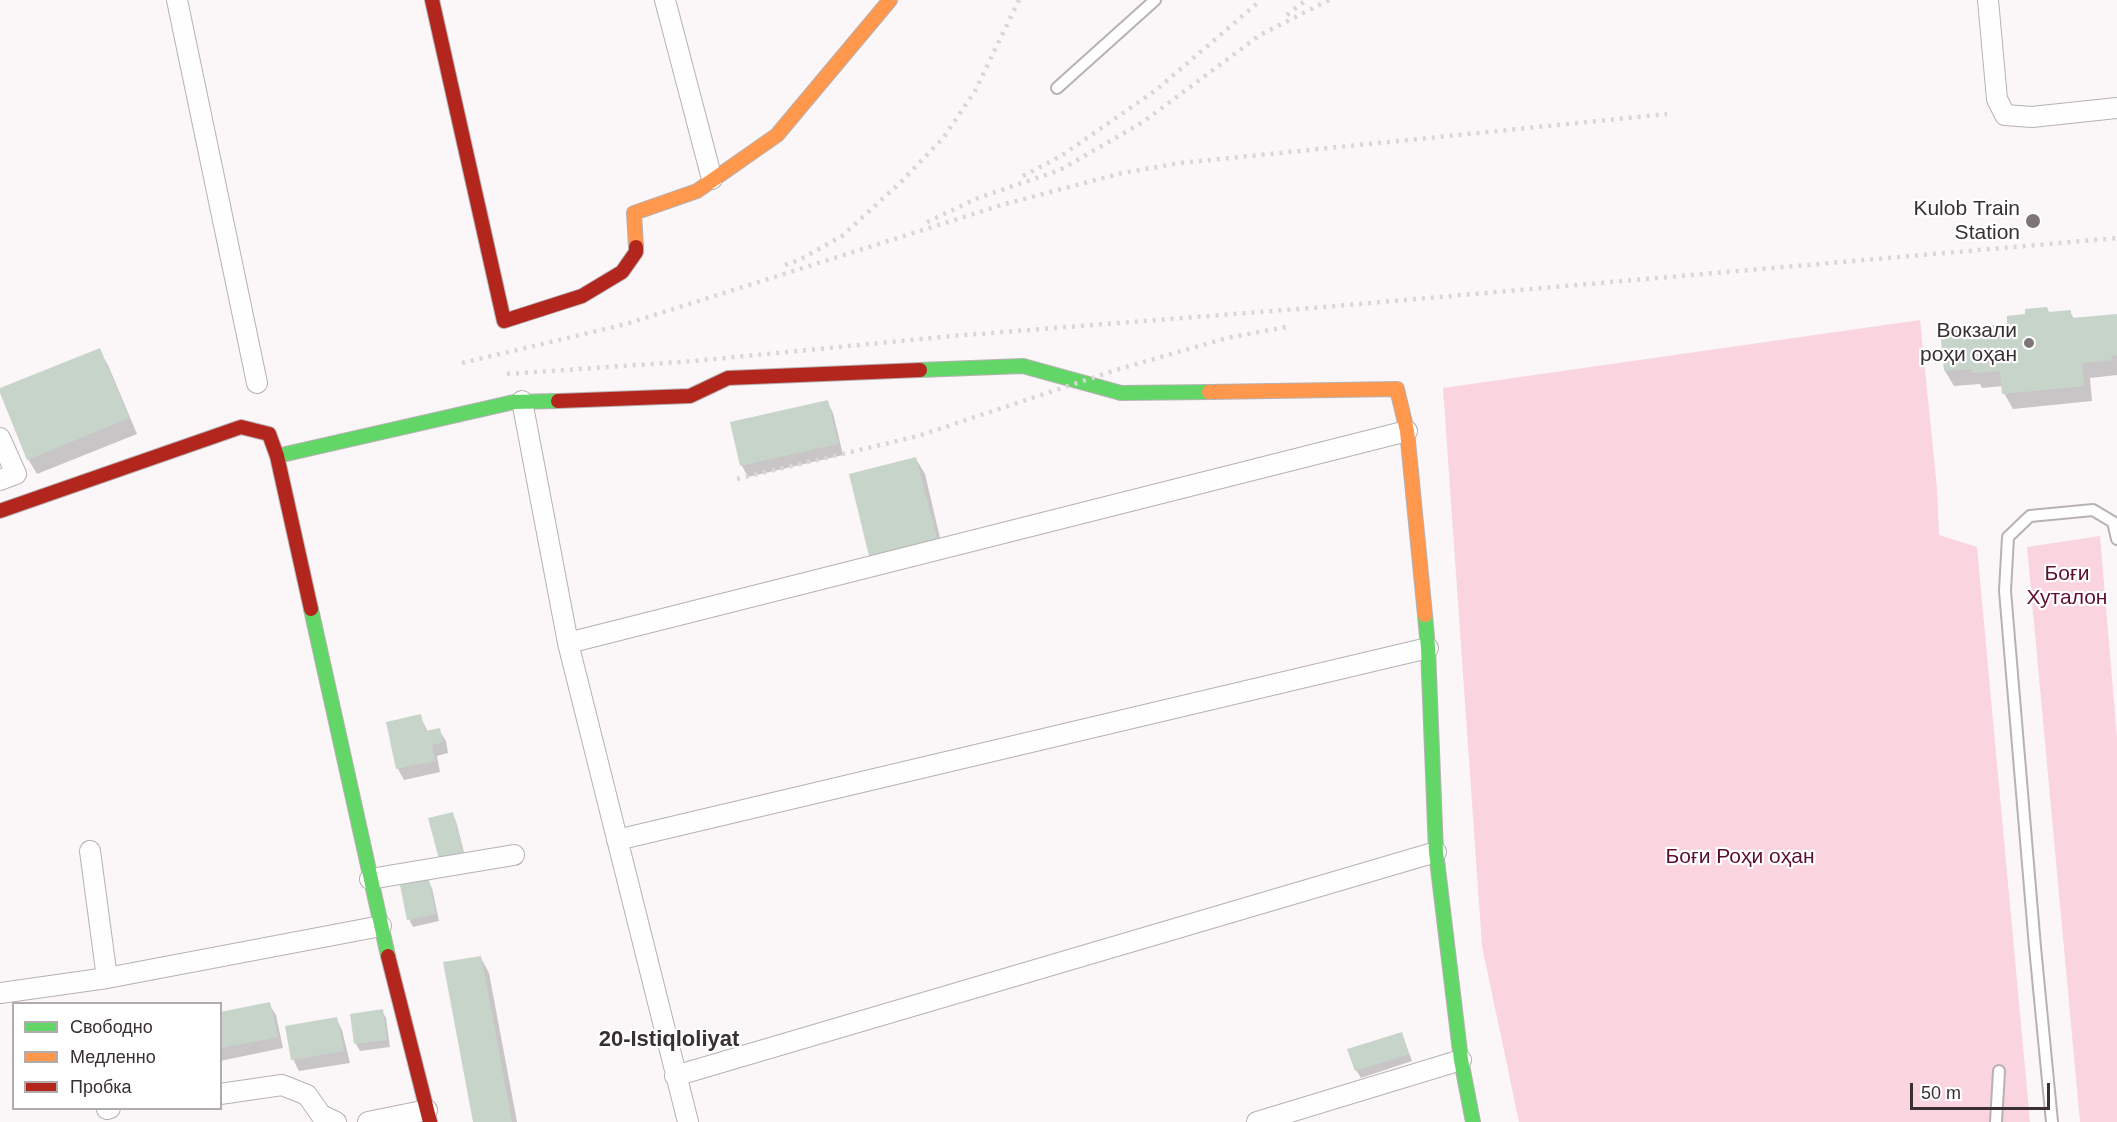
<!DOCTYPE html>
<meta charset="utf-8">
<style>
body{margin:0}
#map{position:relative;width:2117px;height:1122px;overflow:hidden;background:#fbf7f9;font-family:Helvetica,sans-serif}
canvas{display:block}
.legend{position:absolute;left:12px;top:1002px;width:210px;height:108px;box-sizing:border-box;background:#fff;border:2px solid #b0acad;margin:0;padding:8px 10px;list-style:none;font-size:18px;color:#3a2f32}
.legend li{display:flex;align-items:center;gap:12px;height:30px}
.legend b{width:30px;border:2px solid #b0acad}
.scale{position:absolute;left:1910px;top:1083px;width:140px;height:27px;box-sizing:border-box;border:3px solid #3a2f32;border-top:0;padding-left:8px;font-size:18px;line-height:21px;white-space:nowrap;color:#3a2f32;-webkit-text-stroke:4px #fff;paint-order:stroke}
</style>
<div id="map">
<canvas width="2117" height="1122"></canvas>
<ul class="legend">
<li><b style="height:8px;background:#63d668"></b>Свободно</li>
<li><b style="height:8px;background:#ff974d"></b>Медленно</li>
<li><b style="height:8px;background:#b3261e"></b>Пробка</li>
</ul>
<div class="scale">50 m</div>
</div>
<script>
const ctx = document.querySelector('canvas').getContext('2d');
ctx.lineJoin = 'round';
function paint(path, color) { ctx.fillStyle = color; ctx.fill(path, 'evenodd'); }
const toPath = rows => new Path2D(rows.map(r => 'M' + r).join(''));
function trace(path, color, width, dash) { ctx.strokeStyle = color; ctx.lineWidth = width; ctx.lineCap = dash ? 'butt' : 'round'; ctx.setLineDash(dash || []); ctx.stroke(path); }
function label(font, color, halo, rows, align = 'center') {
  ctx.font = font + ' Helvetica,sans-serif'; ctx.lineWidth = 4.5; ctx.setLineDash([]); ctx.textBaseline = 'middle'; ctx.strokeStyle = halo; ctx.fillStyle = color; for (const [text, x, y, turn = 0] of rows) {
    ctx.save(); ctx.translate(x, y); ctx.rotate((+turn || 0) * Math.PI / 180); ctx.textAlign = isNaN(turn) ? turn : align; if (halo) ctx.strokeText(text, 0, 0); ctx.fillText(text, 0, 0); ctx.restore();
  }
}
paint(toPath([
 [1920,320,1937,489,1939,535,1977,547,2030,1122,1519,1122,1482,946,1443,388],
 [2100,536,2117,738,2117,1122,2080,1122,2027,547]
]), '#fad5df');
paint(toPath([
 [2047,308,2050,314,2070,312,2074,319,2117,315,2117,375,2090,378,2092,401,2013,409,2004,393,2003,386,1982,388,1980,384,1954,386,1945,371,2009,325],
 [99,350,108,365,137,434,37,474,28,459],
 [827,401,833,413,843,455,748,477,742,466,732,423],
 [916,459,925,474,944,555,880,570,871,555],
 [420,716,428,732,439,730,446,741,448,753,437,756,440,772,404,780,398,769,387,723],
 [452,814,456,821,466,860,444,865],
 [428,881,432,888,439,921,413,927,409,919],
 [481,958,489,973,517,1122,475,1122],
 [269,1004,276,1015,283,1048,220,1061,220,1013],
 [382,1011,386,1018,390,1047,360,1051,356,1044],
 [336,1018,342,1030,350,1063,299,1071,293,1059],
 [1402,1034,1412,1061,1361,1078,1356,1070]
]), '#0003');
paint(toPath([
 [2047,307,2048,312,2071,310,2071,318,2117,314,2117,355,2111,356,2112,360,2082,363,2084,386,2002,394,2000,371,1972,373,1972,369,1944,371,1940,330,2007,324,2007,316,2025,314,2025,309],
 [100,348,129,418,27,460,0,393,0,388],
 [828,400,838,444,740,466,730,422],
 [916,457,937,539,869,556,849,474],
 [421,714,425,731,440,728,443,742,432,745,435,761,396,769,386,722],
 [453,812,463,852,439,859,428,818],
 [429,879,436,914,407,920,400,885],
 [481,956,512,1122,473,1122,443,962],
 [270,1002,278,1037,220,1048,220,1012],
 [383,1009,387,1040,354,1044,350,1014],
 [337,1017,344,1051,291,1060,285,1026],
 [1402,1032,1409,1054,1355,1071,1347,1049]
]), '#c7d4ca');
const lane = toPath([
 [1057,88,1155,0],
 [1996,1122,1999,1071],
 [2052,1122,2035,947,2005,591,2008,537,2030,516,2093,510,2113,522,2117,539]
]);
const street = toPath([
 [177,0,257,383],
 [665,0,712,179],
 [1988,0,1997,99,2005,115,2032,117,2117,108],
 [522,401,568,643,688,1122],
 [0,438,16,474,0,480],
 [568,643,1407,431],
 [617,840,1428,648],
 [90,851,107,978],
 [370,879,514,855],
 [0,993,107,978,381,926],
 [675,1076,1436,852],
 [220,1094,282,1085,307,1095,321,1115,336,1122],
 [107,1109,110,1108],
 [368,1122,427,1110],
 [1257,1122,1461,1060]
]);
const fast = toPath([
 [920,370,1023,366,1121,393,1209,392],
 [277,456,514,402,558,401],
 [311,609,388,956],
 [1425,615,1428,648,1436,852,1461,1060,1473,1122]
]);
const slow = toPath([
 [636,247,634,213,697,191,777,135,890,0],
 [1209,392,1397,389,1407,431,1425,615]
]);
const jam = toPath([
 [432,0,504,321,582,296,622,272,636,252,636,247],
 [558,401,690,396,728,378,920,370],
 [0,511,241,427,269,434,277,456,311,609],
 [388,956,430,1122]
]);
trace(lane, '#b7b1b3', 14);
trace(street, '#b7b1b3', 22);
trace(fast, '#b7b1b3', 16);
trace(slow, '#b7b1b3', 16);
trace(jam, '#b7b1b3', 16);
trace(lane, '#fefefe', 10);
trace(street, '#fefefe', 20);
trace(fast, '#63d668', 14);
trace(slow, '#ff974d', 14);
trace(jam, '#b3261e', 14);
trace(toPath([
 [1287,15,1306,0],
 [1023,176,1061,156,1156,90,1261,0],
 [927,222,978,198,1060,170,1143,122,1260,35,1329,0],
 [785,265,799,260,842,236,902,181,944,137,975,91,1019,0],
 [462,363,626,324,1005,204,1122,173,1180,163,1667,114],
 [507,374,694,361,952,336,1324,307,2117,238],
 [737,479,918,436,1119,369,1227,338,1291,326]
]), '#d8d6d7', 4.5, [3, 6]);
for (const [x, y, r, color] of [
 [2033,221,8,"#7e7578"],
 [2029,343,6,"#7e7578"]
]) { const dot = new Path2D(); dot.arc(x, y, r, 0, 2 * Math.PI); ctx.fillStyle = color; ctx.fill(dot); trace(dot, '#fff', 2); }
label('21px', '#3a2f32', '#fff', [
 ["Kulob Train",2020,209],
 ["Station",2020,233],
 ["Вокзали",2017,331],
 ["роҳи оҳан",2017,355]
], 'right');
label('21px', '#5e0f30', '#fff', [
 ["Боғи",2067,574],
 ["Хуталон",2067,598],
 ["Боғи Роҳи оҳан",1740,857]
]);
label('bold 22px', '#3a2f32', '#fff', [
 ["20-Istiqloliyat",669,1040]
]);
</script>
